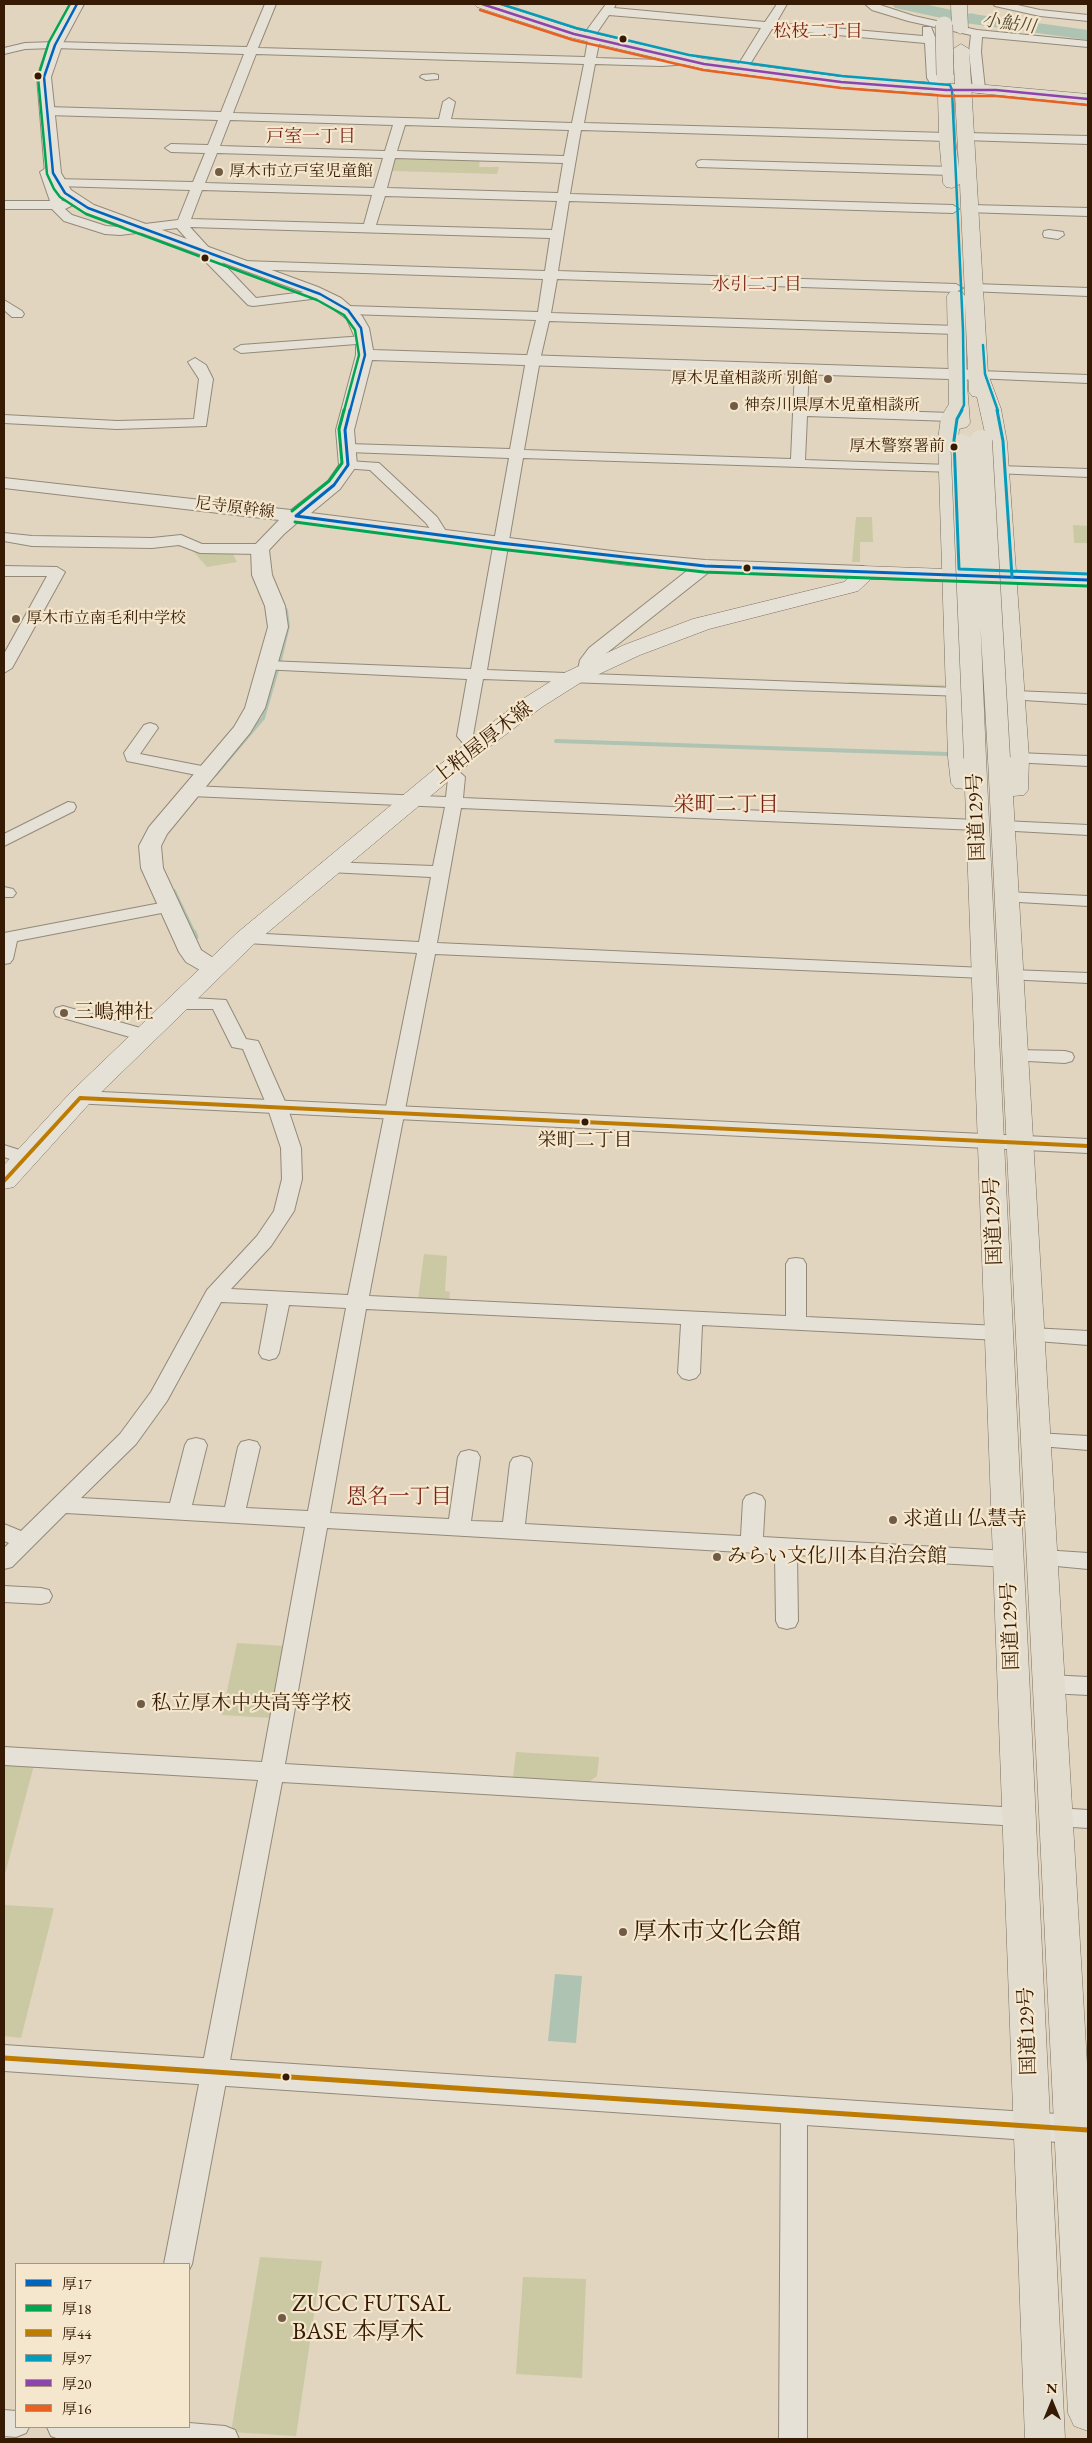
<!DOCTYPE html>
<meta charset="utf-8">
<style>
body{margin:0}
#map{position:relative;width:1092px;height:2443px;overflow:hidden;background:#e1d5bf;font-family:"EB Garamond","Noto Serif JP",serif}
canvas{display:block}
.frame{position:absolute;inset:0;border:5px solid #361a03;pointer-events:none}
.legend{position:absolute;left:15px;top:2263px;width:175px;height:165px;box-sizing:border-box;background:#f4e7cd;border:1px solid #a8957c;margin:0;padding:6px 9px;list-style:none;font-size:15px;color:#361a03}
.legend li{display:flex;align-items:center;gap:10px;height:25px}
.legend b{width:25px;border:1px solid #a8957c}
.north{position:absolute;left:1027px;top:2378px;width:50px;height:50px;-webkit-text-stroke:4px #f4e7cd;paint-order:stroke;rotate:0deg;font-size:14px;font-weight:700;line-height:20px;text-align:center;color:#361a03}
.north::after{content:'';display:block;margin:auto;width:18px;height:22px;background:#361a03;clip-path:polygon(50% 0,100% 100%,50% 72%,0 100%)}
</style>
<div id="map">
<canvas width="1092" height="2443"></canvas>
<div class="frame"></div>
<ul class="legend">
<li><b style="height:6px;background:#0065bd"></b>厚17</li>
<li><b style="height:6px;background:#00a651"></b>厚18</li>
<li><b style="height:6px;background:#bd7c01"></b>厚44</li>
<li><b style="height:6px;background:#059bba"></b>厚97</li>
<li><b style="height:6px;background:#8e44ad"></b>厚20</li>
<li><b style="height:6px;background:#e96120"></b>厚16</li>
</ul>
<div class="north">N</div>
</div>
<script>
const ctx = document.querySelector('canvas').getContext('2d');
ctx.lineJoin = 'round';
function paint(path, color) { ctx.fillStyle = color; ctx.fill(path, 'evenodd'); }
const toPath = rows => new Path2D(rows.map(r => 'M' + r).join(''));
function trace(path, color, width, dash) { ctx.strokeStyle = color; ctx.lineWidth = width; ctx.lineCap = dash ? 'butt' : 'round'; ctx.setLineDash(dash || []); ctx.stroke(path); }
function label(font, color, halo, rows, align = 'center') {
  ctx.font = font + ' "EB Garamond","Noto Serif JP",serif'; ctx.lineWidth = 4.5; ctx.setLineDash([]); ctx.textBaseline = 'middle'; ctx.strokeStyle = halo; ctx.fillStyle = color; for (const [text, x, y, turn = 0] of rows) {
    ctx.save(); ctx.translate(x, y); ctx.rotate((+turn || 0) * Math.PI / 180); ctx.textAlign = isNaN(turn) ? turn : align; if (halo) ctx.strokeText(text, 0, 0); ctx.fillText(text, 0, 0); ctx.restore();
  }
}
paint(toPath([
 [393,158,480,159,479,167,499,167,497,174,393,171,390,170],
 [856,517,872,517,873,542,860,542,860,562,852,562],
 [1073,525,1088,526,1088,543,1074,543],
 [192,550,227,551,233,554,237,562,207,567],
 [849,682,944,685,944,690,849,686],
 [424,1254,447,1256,445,1291,450,1292,449,1301,418,1299],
 [237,1643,285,1646,271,1718,222,1715],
 [516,1752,599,1757,597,1776,590,1781,513,1778],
 [4,1763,34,1765,4,1878],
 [4,1905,54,1908,21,2038,4,2036],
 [260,2257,322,2261,296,2436,231,2432],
 [523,2277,586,2279,582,2378,516,2374]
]), '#cac9a3');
paint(toPath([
 [971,13,997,20,1088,32,1088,39,972,21],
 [555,1974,582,1976,576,2043,548,2041]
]), '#afc3b2');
trace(toPath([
 [514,4,518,5]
]), '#afc3b2', 3);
trace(toPath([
 [279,664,288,626,286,610],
 [556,741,948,754],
 [215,775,263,718,277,670],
 [174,891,194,933]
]), '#afc3b2', 4);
trace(toPath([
 [194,932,196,937]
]), '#afc3b2', 5);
paint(toPath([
 [892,4,924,4,965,13,1088,30,1088,40,965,23,895,8,892,4]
]), '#afc3b2');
const minor = toPath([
 [265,4,276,4,258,48,585,57,588,39,584,34,606,4,616,4,614,8,765,22,777,4,787,4,776,23,923,36,923,27,931,27,935,37,940,40,937,43,939,78,942,83,950,88,952,90,950,92,942,92,933,87,927,78,925,43,772,29,745,72,741,73,735,70,761,28,609,15,596,34,600,39,596,58,662,60,688,58,694,61,688,64,662,66,595,64,584,123,947,133,953,137,947,141,581,130,570,194,953,205,959,209,953,213,569,201,558,271,956,284,963,288,956,292,557,279,551,313,957,326,964,330,957,334,549,321,540,360,524,450,791,459,795,369,802,365,809,369,807,408,951,413,958,417,951,421,807,416,805,460,949,465,954,466,956,469,954,472,523,458,487,670,957,688,963,690,965,693,963,696,483,679,473,735,486,740,488,743,486,746,480,748,463,743,457,736,467,679,261,669,259,666,261,663,267,661,471,669,509,458,348,452,341,448,348,444,510,449,526,360,536,320,348,314,341,310,348,306,538,312,543,279,243,269,237,265,243,261,545,271,550,238,190,227,211,250,217,251,218,254,217,257,256,298,320,290,327,294,320,298,253,306,248,305,205,261,205,256,201,255,177,228,120,235,105,234,64,221,52,209,4,209,4,201,50,201,40,172,46,168,50,169,54,179,193,182,205,153,171,152,165,148,171,144,208,145,218,120,47,115,41,111,47,107,221,112,244,54,55,48,25,49,4,54,4,48,25,43,55,42,247,47,265,4],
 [256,54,584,64,572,123,451,119,455,102,449,98,443,102,439,119,233,113,256,54],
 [230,120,393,125,385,151,220,146,230,120],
 [405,125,569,130,564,156,397,151,405,125],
 [217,153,383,158,374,188,205,183,217,153],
 [395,158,563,163,558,193,387,188,395,158],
 [57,186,190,190,178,220,120,227,106,226,72,215,65,209,73,205,71,202,62,201,57,186],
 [202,190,372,195,364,224,191,219,202,190],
 [385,196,557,201,552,230,376,225,385,196],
 [865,4,877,4,914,16,977,30,1088,41,1088,47,982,37,981,52,985,89,979,93,973,89,969,52,971,35,908,21,872,10,865,4],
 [993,4,1013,4,1040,10,1088,15,1088,21,1040,16,995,6,993,4],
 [434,74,438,75,438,79,426,80,420,77,422,75,434,74],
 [967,133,1088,136,1088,144,963,140,961,137,967,133],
 [702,160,951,167,957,171,951,175,698,167,696,164,698,161,702,160],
 [970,205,1088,208,1088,216,966,212,964,209,966,206,970,205],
 [1049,230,1063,232,1064,235,1058,239,1044,237,1043,234,1044,231,1049,230],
 [974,284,1088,288,1088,296,969,291,967,288,974,284],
 [4,300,22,311,24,314,22,317,12,317,4,310,4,300],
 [364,336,369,337,371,340,369,343,241,353,234,349,241,345,364,336],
 [195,358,206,365,213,379,206,426,117,429,4,423,4,415,117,421,194,419,199,379,188,362,195,358],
 [979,371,1088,375,1088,383,974,378,972,375,974,372,979,371],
 [348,461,379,463,437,517,449,536,447,539,437,539,426,523,370,470,343,468,341,465,343,462,348,461],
 [999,466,1088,469,1088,477,994,473,992,470,994,467,999,466],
 [4,533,32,536,152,538,181,535,202,544,260,544,268,549,260,554,200,553,179,545,152,548,32,546,4,541,4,533],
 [4,566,57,567,65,572,12,668,4,673,4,654,47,576,4,576,4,566],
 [1014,691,1088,694,1088,704,1008,699,1006,696,1008,693,1014,691],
 [150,723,156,725,158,728,140,754,212,768,214,772,212,776,206,777,127,761,124,753,144,725,150,723],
 [1018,753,1088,756,1088,766,1012,762,1010,758,1012,754,1018,753],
 [447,765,453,766,465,777,463,798,977,820,983,821,986,825,983,829,977,830,461,808,437,943,984,968,990,969,993,973,990,977,984,978,435,954,369,1296,786,1316,786,1264,789,1259,796,1258,803,1259,806,1264,806,1317,999,1326,1006,1328,1009,1333,1006,1338,999,1340,702,1325,700,1373,696,1378,689,1380,682,1378,678,1373,681,1324,366,1309,330,1513,449,1519,458,1457,461,1452,469,1450,477,1452,480,1457,471,1521,503,1522,510,1463,513,1458,521,1456,529,1458,532,1463,525,1524,741,1536,743,1501,746,1496,754,1493,762,1496,765,1501,763,1537,1008,1551,1016,1553,1019,1559,1016,1565,1008,1567,797,1555,798,1621,795,1627,787,1629,779,1627,776,1621,775,1554,327,1528,285,1764,1019,1808,1028,1810,1031,1817,1028,1824,1019,1826,282,1782,192,2264,189,2270,189,2264,164,2264,258,1780,4,1765,4,1747,262,1762,305,1527,66,1513,12,1567,4,1569,4,1548,9,1543,4,1541,4,1524,21,1531,120,1434,151,1392,207,1290,257,1236,274,1211,282,1179,281,1148,267,1106,243,1049,232,1047,213,1009,176,1009,169,1007,167,1003,169,999,176,997,226,1000,246,1039,258,1041,260,1045,287,1106,301,1148,302,1179,294,1211,271,1246,231,1289,348,1295,417,953,246,943,240,942,237,938,240,934,246,933,419,942,431,877,328,872,322,871,319,867,322,863,328,862,433,866,445,807,191,796,185,795,183,791,185,787,191,786,446,797,448,779,439,770,441,766,447,765],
 [221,1302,268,1304,259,1353,262,1358,269,1360,276,1358,279,1353,289,1305,346,1308,308,1511,246,1508,260,1447,257,1442,249,1440,241,1442,238,1447,225,1507,192,1505,207,1445,204,1440,196,1438,188,1440,185,1445,170,1503,81,1498,136,1444,167,1401,221,1302],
 [68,802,74,803,76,807,74,811,4,846,4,834,68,802],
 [1003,821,1088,825,1088,835,997,830,994,826,997,822,1003,821],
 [4,887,13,889,16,893,13,897,4,897,4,887],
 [1007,892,1088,896,1088,906,1001,901,998,897,1001,893,1007,892],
 [171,901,177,902,180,906,177,910,17,941,13,959,10,963,4,964,4,933,171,901],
 [1012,970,1088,973,1088,983,1006,979,1003,975,1006,971,1012,970],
 [63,1006,151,1031,153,1035,151,1039,144,1041,56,1016,54,1012,56,1008,63,1006],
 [1016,1050,1065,1051,1072,1053,1074,1057,1072,1061,1065,1063,1009,1060,1007,1056,1009,1052,1016,1050],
 [4,1145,32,1154,35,1158,32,1162,25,1164,4,1157,4,1145],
 [1031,1328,1088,1331,1088,1345,1024,1340,1021,1335,1024,1330,1031,1328],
 [1036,1433,1088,1436,1088,1450,1028,1445,1025,1440,1028,1435,1036,1433],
 [1043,1550,1088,1553,1088,1569,1035,1564,1032,1558,1035,1552,1043,1550],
 [4,1586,41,1588,49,1590,52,1596,49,1602,41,1604,4,1602,4,1586],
 [1049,1675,1088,1677,1088,1695,1049,1693,1041,1690,1037,1684,1041,1678,1049,1675],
 [1056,1808,1088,1810,1088,1828,1056,1826,1047,1824,1044,1817,1047,1810,1056,1808],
 [794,2100,803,2103,807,2111,807,2439,779,2439,781,2111,785,2103,794,2100],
 [4,2410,16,2411,16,2427,29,2427,26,2433,16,2437,4,2436,4,2410],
 [189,2423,225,2426,235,2430,239,2439,59,2439,51,2436,47,2427,189,2427,189,2423]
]);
const tertiary = toPath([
 [70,4,84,4,62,45,51,77,61,173,71,190,94,205,318,287,341,298,362,316,369,328,373,350,979,370,985,371,988,375,985,379,979,380,372,360,354,430,357,465,340,489,311,513,628,553,705,560,862,566,869,568,872,572,869,576,862,578,709,572,603,656,595,674,588,676,581,674,578,670,580,660,589,648,688,570,628,565,298,522,284,534,269,550,272,575,285,606,288,627,265,708,250,733,167,834,161,846,163,868,201,950,221,963,224,968,221,973,213,975,205,973,186,962,179,952,141,868,139,846,149,827,234,727,245,708,268,627,265,606,252,575,251,549,279,520,4,488,4,478,291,510,328,481,339,465,336,430,356,355,356,340,347,319,329,306,306,293,82,211,59,196,54,189,45,173,37,77,48,45,70,4],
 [80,1091,1088,1139,1088,1153,72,1103,68,1098,72,1093,80,1091],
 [4,2045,1088,2116,1088,2144,4,2071,4,2045]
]);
const secondary = toPath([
 [862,566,1088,574,1088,586,871,579,858,591,709,629,640,655,580,683,542,707,488,748,255,943,89,1104,14,1187,4,1189,4,1165,71,1092,237,933,472,738,526,697,564,673,624,645,693,619,844,582,850,577,855,568,862,566]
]);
const primary = toPath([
 [964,83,1088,94,1088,104,958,91,956,88,958,85,964,83]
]);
const trunk = toPath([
 [474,4,497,4,578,30,704,59,841,77,955,84,953,49,961,44,969,49,988,374,1001,409,1007,442,1029,758,1028,790,1024,795,1013,796,1088,2081,1088,2431,1074,2426,1068,2413,988,758,991,753,999,751,1006,753,987,442,977,397,972,396,969,392,965,303,967,384,970,423,967,427,959,429,958,440,970,752,983,753,986,758,1065,2439,1025,2439,965,789,955,788,951,783,948,757,938,440,941,417,949,404,947,296,950,292,956,291,962,292,965,296,960,184,952,188,946,187,943,183,939,137,938,94,841,87,704,69,569,37,477,7,474,4],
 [954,94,955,94,959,168,955,137,954,94],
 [951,4,967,4,968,29,965,32,960,34,952,29,951,4]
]);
trace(minor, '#938979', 2);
trace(tertiary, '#938979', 2);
trace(secondary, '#7a6f61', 1);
trace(primary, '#7a6f61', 1);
trace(trunk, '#7a6f61', 1);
paint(minor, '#e6e1d6');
paint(tertiary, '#e6e1d6');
paint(secondary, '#e6e1d6');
paint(primary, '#e2dccf');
paint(trunk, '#e2dccf');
const trunkBridgeFar1 = toPath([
 [944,25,945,75]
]);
const trunkBridge = toPath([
 [981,441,999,758],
 [962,445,975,758]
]);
trace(trunkBridgeFar1, '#7a6f61', 18, []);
trace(trunkBridge, '#7a6f61', 23, []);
trace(trunkBridgeFar1, '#e2dccf', 17);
trace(trunkBridge, '#e2dccf', 22);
trace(toPath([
 [77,4,55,45,44,77,53,173,65,193,88,208,320,294,348,310,361,328,365,355,350,411]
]), '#0065bd', 2.5);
trace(toPath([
 [296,516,334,485,348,465,345,430,350,410],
 [296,516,500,543,705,566,1088,580]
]), '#0065bd', 3);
trace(toPath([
 [70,4,49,42,38,77,47,174,54,189,60,197,86,214,317,300,344,315,355,330,359,355,344,411]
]), '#00a651', 2.5);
trace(toPath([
 [292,511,329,481,342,463,339,429,344,410],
 [295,522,499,549,704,572,1088,586]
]), '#00a651', 3);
trace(toPath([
 [4,1181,80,1098,1088,1146]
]), '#bd7c01', 4);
trace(toPath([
 [4,2058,1088,2130]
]), '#bd7c01', 5);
trace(toPath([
 [501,4,576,28,689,55,842,76,950,85,952,90,963,330,964,405,961,411],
 [983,345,985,374,998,411]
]), '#059bba', 2.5);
trace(toPath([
 [962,410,957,419,954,440,959,569,1088,574],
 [997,410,1003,441,1012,577]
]), '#059bba', 3);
trace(toPath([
 [482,4,574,34,704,64,841,82,946,90,996,90,1088,99]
]), '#8e44ad', 2.5);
trace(toPath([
 [480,10,573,40,703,70,841,88,946,96,996,96,1087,105]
]), '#e96120', 2.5);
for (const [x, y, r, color] of [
 [623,39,4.5,"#361a03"],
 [38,76,4.5,"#361a03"],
 [219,172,5,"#725b45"],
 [205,258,4.5,"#361a03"],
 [828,379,5,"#725b45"],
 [734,406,5,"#725b45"],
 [954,447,4.5,"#361a03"],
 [747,568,4.5,"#361a03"],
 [16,619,5,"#725b45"],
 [64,1013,5,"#725b45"],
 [585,1122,4.5,"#361a03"],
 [893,1520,5,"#725b45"],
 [717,1557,5,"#725b45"],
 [141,1704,5,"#725b45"],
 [623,1932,5,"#725b45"],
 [286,2077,4.5,"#361a03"],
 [282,2318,5,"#725b45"]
]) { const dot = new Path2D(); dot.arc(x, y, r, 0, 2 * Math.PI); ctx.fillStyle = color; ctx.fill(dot); trace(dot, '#f4e7cd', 2); }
label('16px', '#361a03', '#f4e7cd', [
 ["厚木市立戸室児童館",229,172],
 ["厚木児童相談所 別館",818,379,"right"],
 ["神奈川県厚木児童相談所",744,406],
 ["厚木市立南毛利中学校",26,619]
], 'left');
label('16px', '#361a03', '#f4e7cd', [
 ["厚木警察署前",945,447]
], 'right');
label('16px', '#361a03', '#f4e7cd', [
 ["尼寺原幹線",235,508,7]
]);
label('italic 18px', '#544a36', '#f4e7cd', [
 ["小鮎川",1009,24,8]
]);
label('18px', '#7a1f14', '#f4e7cd', [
 ["松枝二丁目",818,32],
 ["戸室一丁目",311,137],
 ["水引二丁目",757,285]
]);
label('19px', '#361a03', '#f4e7cd', [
 ["栄町二丁目",585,1141]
]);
label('20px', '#361a03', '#f4e7cd', [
 ["上粕屋厚木線",483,743,-38],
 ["国道129号",977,817,-92],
 ["国道129号",994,1221,-92],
 ["国道129号",1011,1626,-92],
 ["国道129号",1028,2031,-92]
]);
label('20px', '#361a03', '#f4e7cd', [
 ["三嶋神社",74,1013],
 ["求道山 仏慧寺",903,1520],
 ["みらい文化川本自治会館",727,1557],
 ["私立厚木中央高等学校",151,1704]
], 'left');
label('21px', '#7a1f14', '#f4e7cd', [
 ["栄町二丁目",726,805],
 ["恩名一丁目",399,1497]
]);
label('24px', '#361a03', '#f4e7cd', [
 ["厚木市文化会館",633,1932],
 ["ZUCC FUTSAL",292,2304],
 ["BASE 本厚木",292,2332]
], 'left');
</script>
